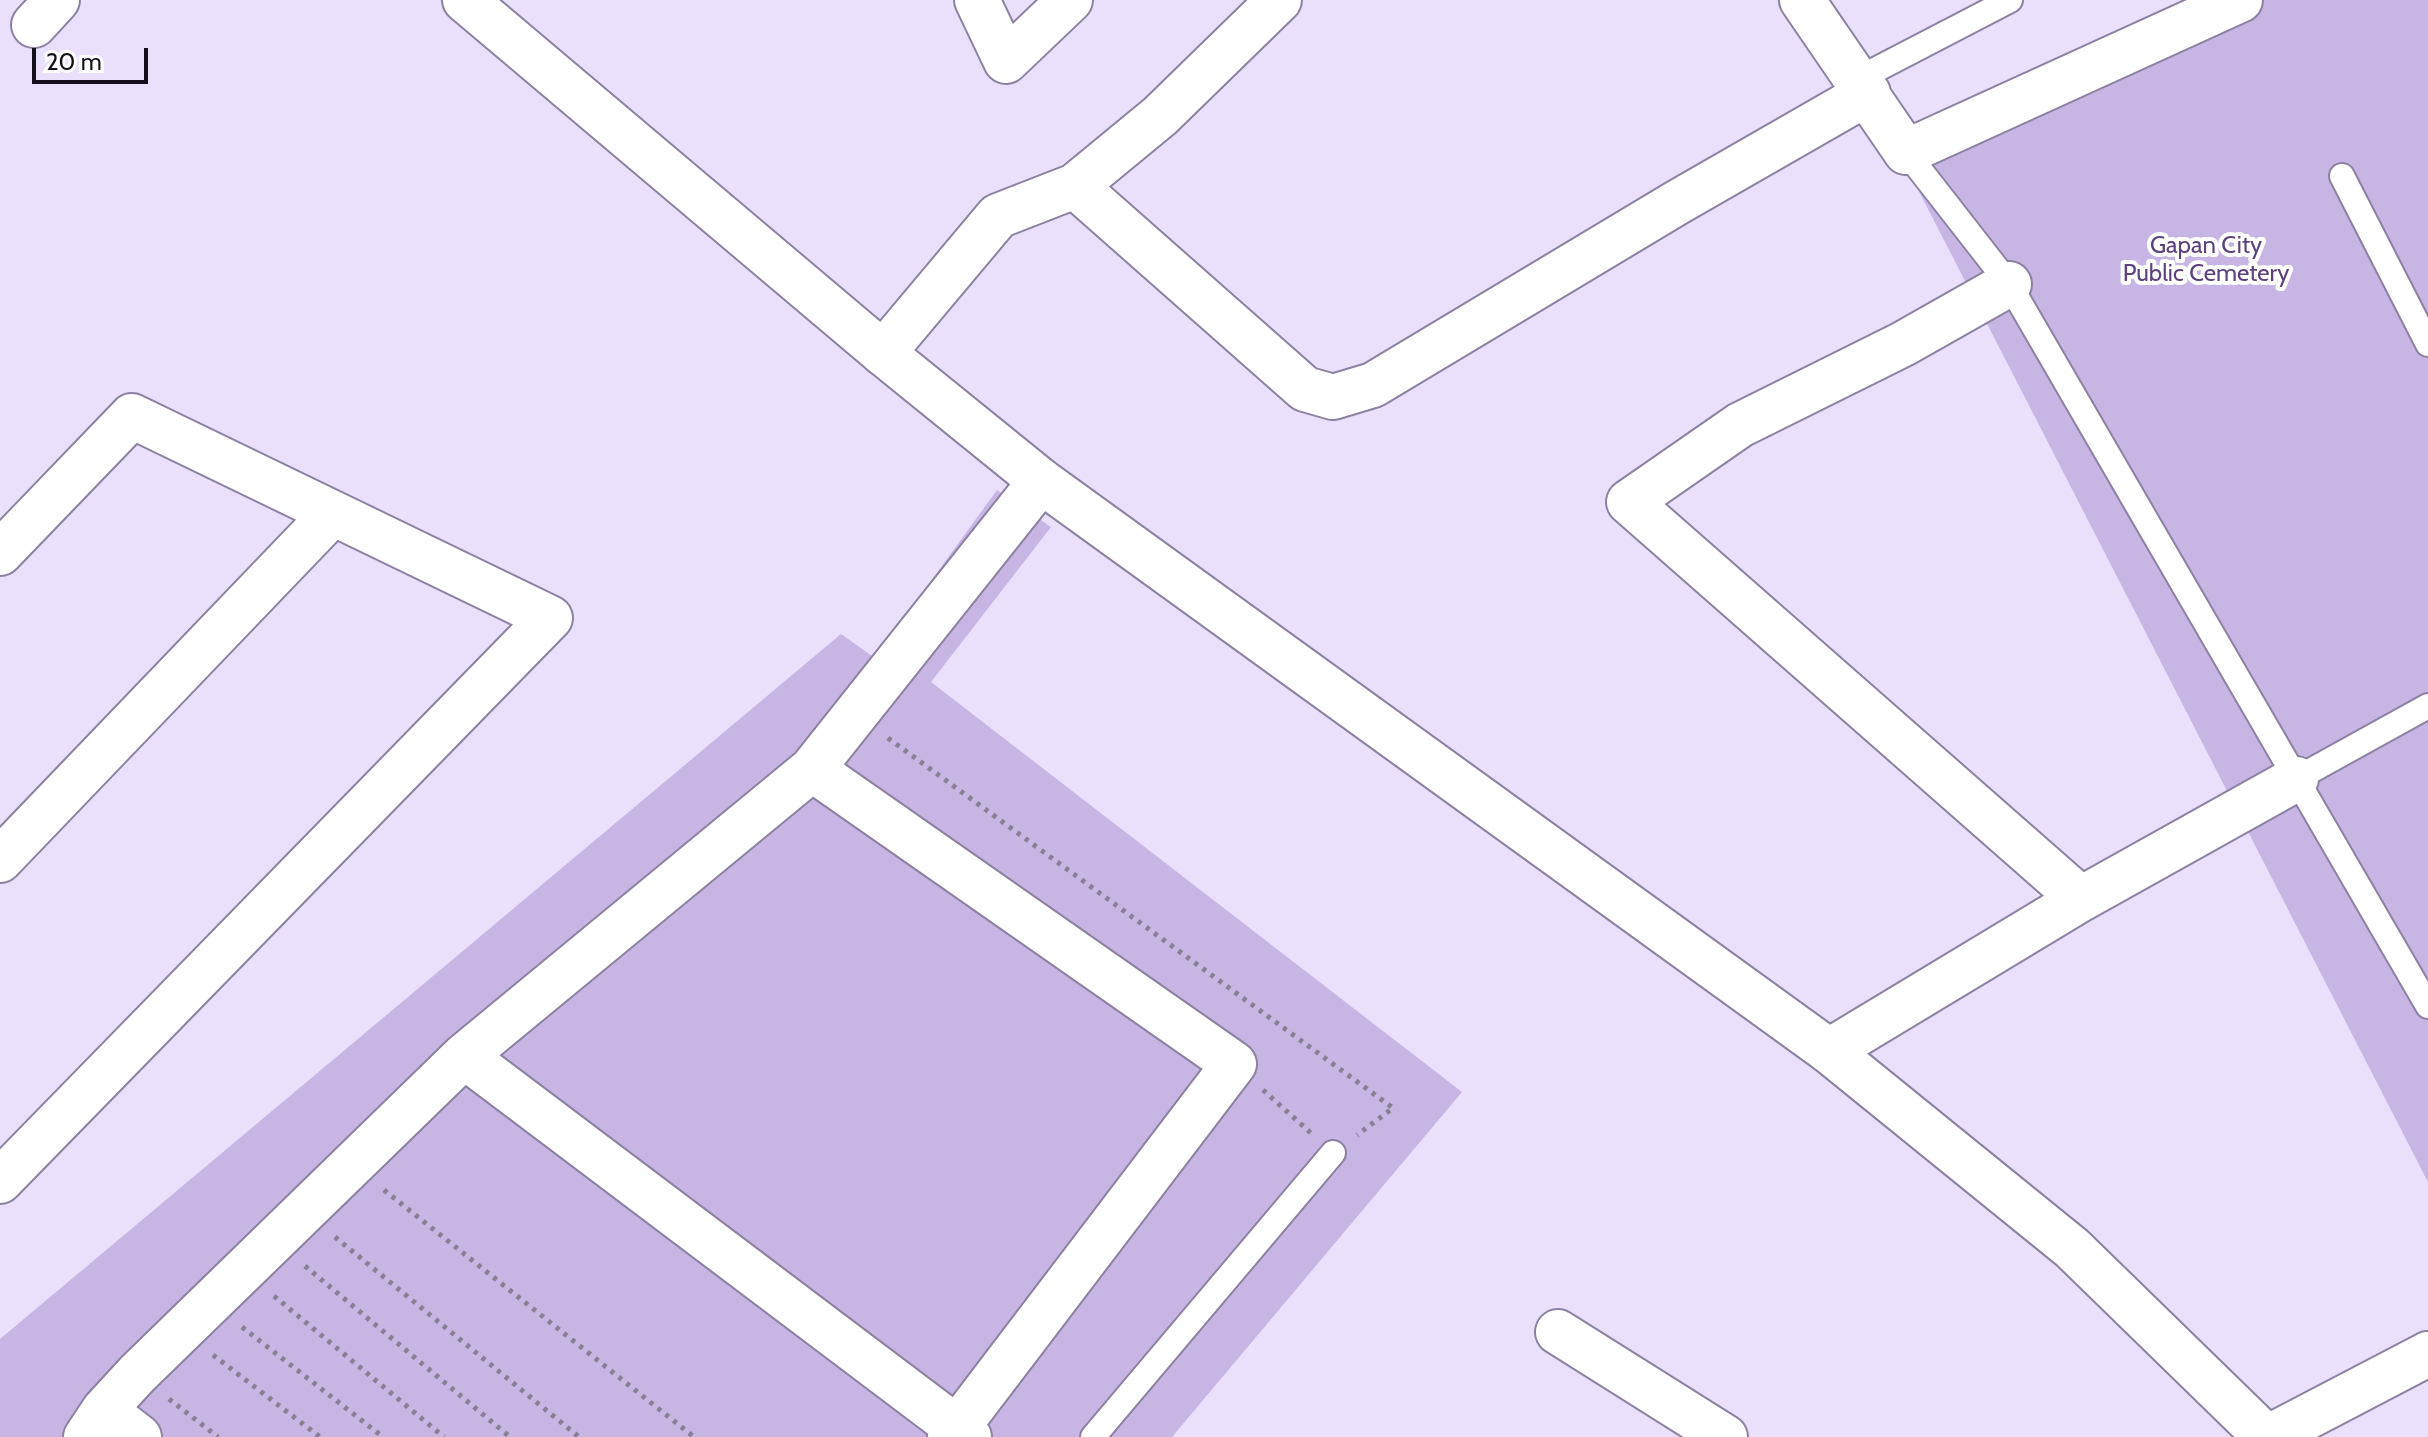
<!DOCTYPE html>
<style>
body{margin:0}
#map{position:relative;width:2428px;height:1437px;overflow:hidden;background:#eae0fc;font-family:Cabin,sans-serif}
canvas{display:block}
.scale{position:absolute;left:32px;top:48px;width:116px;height:36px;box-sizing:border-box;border:4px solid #140f1a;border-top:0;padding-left:10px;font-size:24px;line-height:28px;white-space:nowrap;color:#140f1a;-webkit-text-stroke:6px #fff;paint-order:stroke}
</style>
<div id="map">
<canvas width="2428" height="1437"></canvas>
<div class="scale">20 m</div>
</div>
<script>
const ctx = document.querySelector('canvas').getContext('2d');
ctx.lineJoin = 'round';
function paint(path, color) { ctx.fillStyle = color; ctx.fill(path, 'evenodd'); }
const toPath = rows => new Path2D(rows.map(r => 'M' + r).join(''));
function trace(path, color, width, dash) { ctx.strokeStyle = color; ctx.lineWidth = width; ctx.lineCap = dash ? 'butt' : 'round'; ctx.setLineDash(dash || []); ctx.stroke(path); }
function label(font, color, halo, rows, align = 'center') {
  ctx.font = font + ' Cabin,sans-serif'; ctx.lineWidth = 8; ctx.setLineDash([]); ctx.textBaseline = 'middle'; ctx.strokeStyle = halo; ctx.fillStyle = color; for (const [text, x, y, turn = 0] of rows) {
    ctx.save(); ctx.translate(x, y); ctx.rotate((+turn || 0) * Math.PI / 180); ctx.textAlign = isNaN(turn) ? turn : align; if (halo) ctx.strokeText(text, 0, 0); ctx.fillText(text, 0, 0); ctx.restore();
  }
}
paint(toPath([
 [2216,0,2428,0,2428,1182,1908,170],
 [997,490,1051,527,931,682,1462,1092,1172,1437,0,1437,0,1339,841,634,875,658]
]), '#c7b5e4');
const lane = toPath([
 [1858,79,2010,0],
 [1906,152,2009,284,2428,1006],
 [2342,176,2428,344],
 [2296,779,2428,706],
 [1093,1437,1333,1153]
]);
const street = toPath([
 [977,0,1006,61,1070,0],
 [1802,0,1906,152,2240,0],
 [34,25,57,0],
 [1075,186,1305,389,1333,397,1373,385,1678,202,1868,93],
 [2009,284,1903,344,1740,425,1629,502,2081,899],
 [883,353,998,216,1075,186,1160,116,1279,0],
 [0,553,132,416,550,618,0,1181],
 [812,769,1234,1064,950,1437],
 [0,860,333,513],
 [1829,1051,2081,899,2296,779],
 [464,1056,969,1437],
 [1558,1332,1725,1437],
 [104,1410,139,1437],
 [86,1437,104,1410,137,1374,464,1056,812,769,1041,481],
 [2269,1437,2428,1354]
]);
const secondary = toPath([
 [465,0,883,353,1041,481,1829,1051,2072,1248,2266,1437]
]);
trace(lane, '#8d81a1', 28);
trace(street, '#8d81a1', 48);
trace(secondary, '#8d81a1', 48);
trace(toPath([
 [888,738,1393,1108,1357,1135],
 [1263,1090,1312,1134],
 [384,1190,694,1437],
 [335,1237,579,1437],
 [305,1266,510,1437],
 [274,1296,444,1437],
 [242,1327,383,1437],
 [213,1355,320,1437],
 [169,1399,218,1437]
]), '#878094', 5, [4, 6]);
trace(lane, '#fff', 24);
trace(street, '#fff', 44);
trace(secondary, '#fff', 44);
label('24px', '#5c427e', '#fff', [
 ["Gapan City",2206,246],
 ["Public Cemetery",2206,274]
]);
</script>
